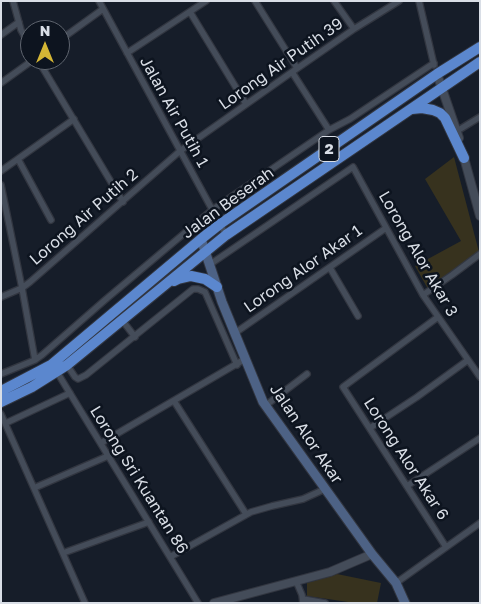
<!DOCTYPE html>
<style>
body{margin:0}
#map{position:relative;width:481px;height:604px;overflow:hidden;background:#161d29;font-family:"Golos Text",sans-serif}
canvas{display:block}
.frame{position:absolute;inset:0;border:2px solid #d9dee6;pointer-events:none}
.north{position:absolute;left:20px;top:20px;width:50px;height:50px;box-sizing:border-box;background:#0d141f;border:1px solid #5f656f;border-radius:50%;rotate:0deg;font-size:14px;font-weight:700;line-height:20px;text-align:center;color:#d9dee6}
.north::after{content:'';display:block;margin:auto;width:18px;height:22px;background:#d4b635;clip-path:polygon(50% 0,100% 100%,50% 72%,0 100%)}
</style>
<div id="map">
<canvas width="481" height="604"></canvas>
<div class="frame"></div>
<div class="north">N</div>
</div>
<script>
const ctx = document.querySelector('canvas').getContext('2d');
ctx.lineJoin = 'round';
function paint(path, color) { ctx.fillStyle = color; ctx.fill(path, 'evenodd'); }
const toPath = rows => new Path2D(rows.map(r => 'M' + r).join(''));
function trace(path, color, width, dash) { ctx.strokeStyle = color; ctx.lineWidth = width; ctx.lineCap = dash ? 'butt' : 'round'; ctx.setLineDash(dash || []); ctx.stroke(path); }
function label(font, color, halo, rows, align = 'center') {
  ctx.font = font + ' "Golos Text",sans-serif'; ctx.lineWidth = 5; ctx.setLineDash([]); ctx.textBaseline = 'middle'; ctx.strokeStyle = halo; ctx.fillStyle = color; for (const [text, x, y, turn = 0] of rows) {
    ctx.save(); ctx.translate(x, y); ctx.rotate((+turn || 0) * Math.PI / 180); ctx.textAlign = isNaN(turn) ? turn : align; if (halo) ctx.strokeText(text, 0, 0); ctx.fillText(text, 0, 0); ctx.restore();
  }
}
paint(toPath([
 [454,157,479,252,428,289,415,266,461,241,425,179],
 [337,574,381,583,377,603,355,603,307,596,307,583]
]), '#37321e');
const minor = toPath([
 [13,1,21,30,30,46],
 [99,1,226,235],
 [255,1,297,68],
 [334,1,354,29],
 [419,1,434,65],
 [190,12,246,104],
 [1,35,19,22],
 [60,40,103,9],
 [127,53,206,1],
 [38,60,123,202],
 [292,72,329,130],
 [1,83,33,60],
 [457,131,480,117],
 [18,159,51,220],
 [1,171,74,119],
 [1,185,22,288,35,360],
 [209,265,353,167,423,295,480,377],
 [330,268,358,316],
 [423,295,452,275,480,254],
 [1,297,22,288,30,282,180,151,292,72,354,29,399,1],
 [438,317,343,387,446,547],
 [122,320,135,337],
 [235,333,386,228],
 [67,365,75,377,78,379,86,375,193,289,198,289,205,292,237,365],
 [57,372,198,603],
 [1,374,35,360,42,355,105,300,212,210,329,130,350,119,434,63],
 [174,401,246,514],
 [265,406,307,374],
 [1,414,85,603],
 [6,423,70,393],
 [370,428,417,397,468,360],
 [101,443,245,359],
 [407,486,480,438],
 [34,488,108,456],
 [63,553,149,522],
 [170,557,251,512,272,506,303,499,325,489],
 [296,581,302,595,303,603],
 [396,583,480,523],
 [303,599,325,603]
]);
const tertiary = toPath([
 [437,74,459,138],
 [463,154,480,216],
 [214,603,330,572,372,554]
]);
const secondary = toPath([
 [201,239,222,302,263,402,372,554,396,583,405,603]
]);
const trunk = toPath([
 [412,109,422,108,433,110,440,113,445,118,464,158],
 [174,281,178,279,191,276,205,279,217,287],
 [1,391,51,365,201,239,220,224,437,74,480,47],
 [1,402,32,387,67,365,226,235,480,62]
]);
trace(minor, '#323640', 8);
trace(tertiary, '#323640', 10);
trace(secondary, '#323640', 11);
trace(trunk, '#323640', 12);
trace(minor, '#444c59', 5.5);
trace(tertiary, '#444c59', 8);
trace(secondary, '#4d6285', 9);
trace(trunk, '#5b87ce', 10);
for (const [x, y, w] of [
 [329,149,20]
]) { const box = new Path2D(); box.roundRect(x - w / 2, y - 12.5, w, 25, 4); ctx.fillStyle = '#0d141f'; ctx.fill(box); trace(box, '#d9dee6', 1); }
label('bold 15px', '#d9dee6', null, [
 ["2",329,149]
]);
label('16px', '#d9dee6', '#0d141f', [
 ["Lorong Air Putih 39",281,64,-35],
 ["Jalan Air Putih 1",174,112,61],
 ["Jalan Beserah",228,203,-36],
 ["Lorong Air Putih 2",84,217,-41],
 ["Lorong Alor Akar 3",418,254,60],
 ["Lorong Alor Akar 1",303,269,-35],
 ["Jalan Alor Akar",306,434,56],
 ["Lorong Alor Akar 6",406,459,57],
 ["Lorong Sri Kuantan 86",139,480,58]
]);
</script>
